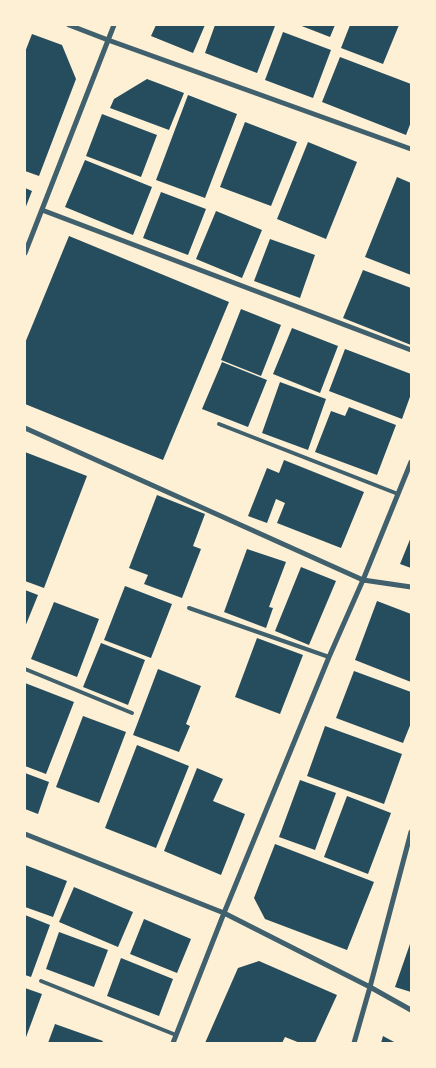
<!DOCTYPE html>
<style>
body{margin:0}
#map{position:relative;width:436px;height:1068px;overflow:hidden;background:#fdf0d5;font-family:"Fira Sans Condensed",sans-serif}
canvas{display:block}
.frame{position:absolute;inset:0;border:26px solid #fdf0d5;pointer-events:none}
</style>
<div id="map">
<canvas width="436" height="1068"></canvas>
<div class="frame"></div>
</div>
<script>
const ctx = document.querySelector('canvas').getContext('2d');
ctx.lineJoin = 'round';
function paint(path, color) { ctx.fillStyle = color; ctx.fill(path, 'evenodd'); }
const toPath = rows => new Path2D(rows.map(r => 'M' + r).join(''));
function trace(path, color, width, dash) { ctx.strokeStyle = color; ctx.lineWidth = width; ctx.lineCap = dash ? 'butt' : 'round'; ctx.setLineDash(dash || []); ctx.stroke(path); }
paint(toPath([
 [156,25,205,25,193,53,151,36],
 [215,25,271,25,275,26,257,73,205,53],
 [299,25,335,25,330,37],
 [350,25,399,25,383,64,341,48],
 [283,32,331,50,313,98,265,80],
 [32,34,62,45,76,79,39,176,25,171,25,52],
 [340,57,411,84,411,122,406,135,322,102],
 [147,79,184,93,169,130,110,108,114,99],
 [188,95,237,114,205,198,156,180],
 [102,114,157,135,141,177,86,156],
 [245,122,297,142,271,206,220,187],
 [308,142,357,162,326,239,277,219],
 [85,160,152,187,133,235,65,207],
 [397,177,411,183,411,275,365,257],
 [25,188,32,191,25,209],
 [161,192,206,209,188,255,143,238],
 [216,211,262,230,242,278,196,259],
 [69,236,229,302,163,460,25,404,25,343],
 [270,239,315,255,300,298,254,281],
 [363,270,411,288,411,345,343,318],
 [241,309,281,325,261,376,221,360],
 [292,328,338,346,320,393,273,374],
 [345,349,411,374,411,394,402,419,329,391],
 [222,362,267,380,248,427,202,409],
 [280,382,326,399,308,450,262,433],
 [349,407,396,425,377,475,315,452,331,411,345,416],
 [25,452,87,476,44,588,25,581],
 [284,460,364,492,341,548,277,523,285,503,276,499,267,523,248,516,267,468,279,473],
 [157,495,205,514,193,546,201,549,182,598,144,584,148,575,129,568],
 [411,537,411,568,400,564],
 [247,549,286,562,269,607,273,608,266,628,224,612],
 [301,567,336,581,309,645,275,631],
 [125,586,172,604,151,658,104,640],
 [25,590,38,595,25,627],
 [377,601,411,614,411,682,355,660],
 [54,602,99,619,77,677,31,659],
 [257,638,303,655,280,714,235,697],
 [101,643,145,660,128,705,83,687],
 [158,669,201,686,186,724,190,726,179,752,133,735],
 [354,671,411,692,411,723,403,743,336,718],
 [25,683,74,702,46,774,25,766],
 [83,716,126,732,99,803,56,787],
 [325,726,402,754,384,804,307,776],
 [137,745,189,766,156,848,105,828],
 [197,768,223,779,213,801,245,814,221,875,164,851],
 [25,773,49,782,38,814,25,809],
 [300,780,336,793,315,850,279,837],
 [347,796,391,813,368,874,324,857],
 [275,844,374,882,347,950,265,919,254,898],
 [25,865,67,881,53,917,25,907],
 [74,887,133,912,118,947,59,922],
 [25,915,50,925,31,977,25,975],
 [144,919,191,939,177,973,130,954],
 [59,932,108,950,94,987,46,969],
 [411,941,411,992,395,987],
 [121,958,173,979,159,1016,107,996],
 [259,961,337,995,315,1043,300,1043,285,1037,282,1043,205,1043,238,968],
 [25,988,42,994,25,1040],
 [55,1024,103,1041,102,1043,48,1043],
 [383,1036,396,1043,381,1043]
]), '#264d5e');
trace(toPath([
 [219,424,398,494],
 [189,608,329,657],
 [25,669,132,713],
 [41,981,176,1035]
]), '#3f606c', 4);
trace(toPath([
 [69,25,108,40,411,149],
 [42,210,411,350],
 [25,253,114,25],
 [25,428,363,580,411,587],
 [25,834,224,913,370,987,411,1010],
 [173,1043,224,913,329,657,363,580,411,462],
 [354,1043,370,987,411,832]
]), '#3f606c', 5);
</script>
